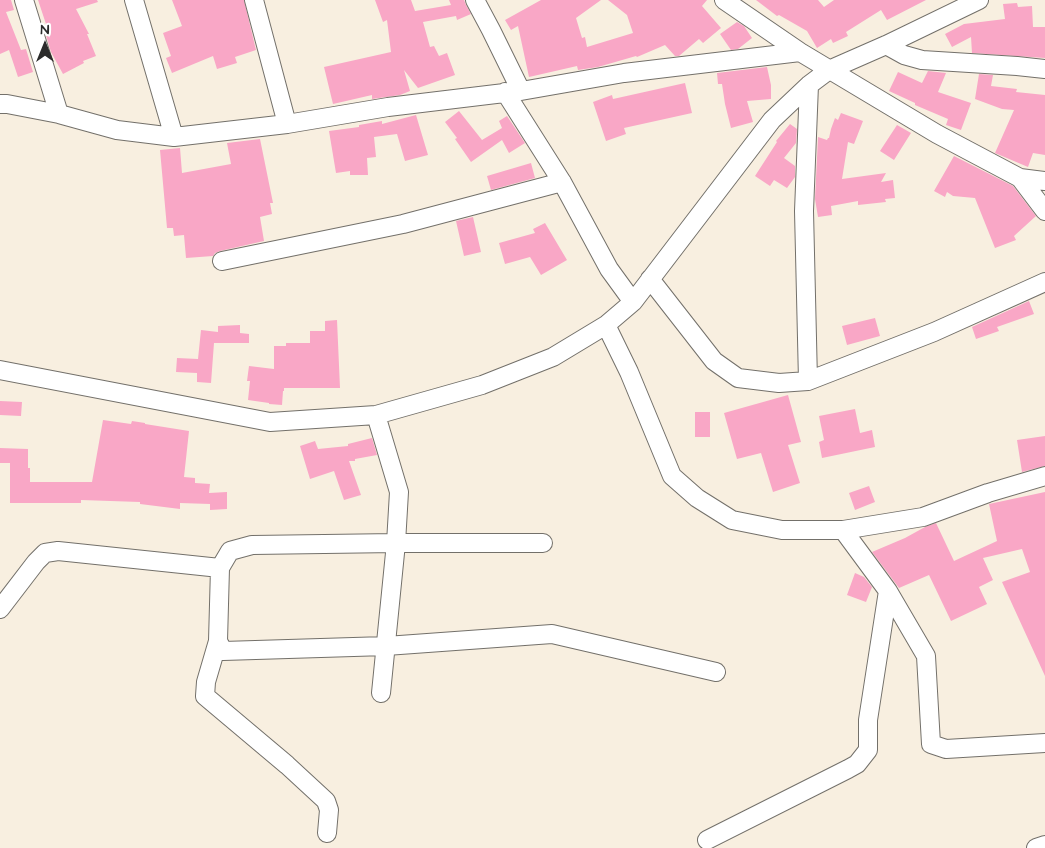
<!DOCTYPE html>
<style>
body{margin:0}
#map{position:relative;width:1045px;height:848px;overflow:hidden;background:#f8efe0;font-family:"Architects Daughter",sans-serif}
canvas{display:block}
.north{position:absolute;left:20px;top:20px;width:50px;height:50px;-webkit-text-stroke:4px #fff;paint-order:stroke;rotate:0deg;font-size:14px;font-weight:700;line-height:20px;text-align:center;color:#2b2b2b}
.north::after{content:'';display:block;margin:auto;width:18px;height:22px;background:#2b2b2b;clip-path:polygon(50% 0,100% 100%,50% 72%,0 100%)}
</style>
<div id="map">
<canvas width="1045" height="848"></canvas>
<div class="north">N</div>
</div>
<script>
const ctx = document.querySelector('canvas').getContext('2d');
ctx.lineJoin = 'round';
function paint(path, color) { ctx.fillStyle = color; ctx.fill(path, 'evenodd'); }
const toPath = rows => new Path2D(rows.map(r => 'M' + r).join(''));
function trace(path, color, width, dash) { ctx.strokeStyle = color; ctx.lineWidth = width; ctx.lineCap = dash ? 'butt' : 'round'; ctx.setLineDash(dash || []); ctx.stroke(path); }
paint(toPath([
 [0,0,11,0,14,10,6,12,21,50,26,49,33,72,18,77,9,50,0,54],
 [38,0,97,0,98,2,76,9,89,34,87,34,96,56,83,61,84,63,63,74,51,52,45,32,48,30],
 [172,0,244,0,256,50,235,57,237,63,217,69,213,56,172,73,166,58,171,56,163,33,182,26],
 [375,0,411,0,415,11,451,5,449,0,464,0,466,5,471,14,457,20,456,16,423,22,430,47,434,46,439,56,447,53,455,75,418,88,404,70,410,91,400,95,372,99,372,95,333,104,324,67,391,52,387,20,383,22],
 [541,0,601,0,576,18,582,38,585,37,587,47,633,33,627,15,608,0,707,0,702,6,721,28,703,43,699,39,679,56,675,56,665,45,637,57,636,56,598,67,578,70,577,66,529,77,518,26,511,30,505,20],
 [756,0,818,0,824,7,834,0,926,0,887,20,881,10,846,32,848,36,833,43,831,39,817,48,807,31,779,15,777,16],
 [1017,3,1018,7,1032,6,1033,27,1045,27,1045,58,972,53,971,37,952,47,945,34,964,24,1005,19,1003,4],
 [737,22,744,26,752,38,738,49,731,50,720,34],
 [767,67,771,85,771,99,747,101,753,122,731,128,725,104,722,84,718,84,717,73],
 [928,71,946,73,938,92,971,103,961,130,946,125,948,119,915,105,915,103,889,91,898,72,922,83],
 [979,74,993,75,991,86,1017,89,1016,92,1045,95,1045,155,1033,153,1028,167,995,153,1014,110,1002,109,975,99],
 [685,83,692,113,624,128,626,134,606,141,593,102,612,95,613,99],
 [459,111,482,140,502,128,499,121,507,116,525,143,509,153,502,140,471,162,455,139,457,138,445,122],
 [841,113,863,121,854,144,848,142,842,179,886,173,881,182,893,180,895,198,885,199,886,202,858,205,858,201,831,206,832,215,818,217,815,199,818,137,827,140,828,138,829,138,831,129,835,118,838,120],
 [416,115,428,155,405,161,397,134,374,137,376,157,367,158,368,175,350,175,350,171,336,173,329,131,359,127,359,125,382,121,382,124],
 [790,124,797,129,796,143,784,158,795,166,795,177,787,188,774,180,770,186,755,176,777,142,776,141],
 [897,125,911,133,894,160,880,151],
 [260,139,273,203,270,203,272,214,260,217,264,241,220,251,215,253,213,256,186,258,184,235,174,236,173,228,167,228,160,150,180,148,182,173,231,164,227,143],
 [954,156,1013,186,1036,216,1014,236,1016,240,995,248,975,198,953,196,947,192,945,197,934,191],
 [531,163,535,178,491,190,487,176],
 [473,217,481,252,464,256,456,221],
 [545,223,567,260,541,275,530,257,505,264,499,243,535,233,533,229],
 [1029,301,1034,314,997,327,999,331,976,339,972,327],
 [875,318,880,336,847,345,842,326],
 [337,320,340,388,284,388,284,391,283,391,282,405,269,404,269,403,248,400,250,381,247,381,249,366,274,369,274,346,286,346,286,343,310,343,310,331,325,331,325,321],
 [240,325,240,333,249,334,249,343,214,343,211,383,197,382,197,373,176,372,177,358,198,359,201,330,218,332,218,326],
 [788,395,801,442,788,445,800,483,773,492,761,453,737,459,724,413],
 [0,401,22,402,21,416,0,415],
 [855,409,860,433,872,430,875,447,822,458,819,442,824,440,819,416],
 [695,412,710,412,710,437,695,437],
 [103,420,131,424,132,421,145,423,145,424,189,431,184,477,195,478,195,483,210,484,209,493,227,492,227,509,210,510,210,504,180,503,180,509,140,504,140,502,81,500,81,503,10,503,10,463,0,463,0,448,28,449,28,468,30,468,30,482,92,482],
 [1045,436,1045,466,1022,472,1017,440],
 [372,438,377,455,355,459,355,461,349,461,361,495,344,500,334,471,310,479,300,446,315,441,318,449,348,446,348,444],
 [869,486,875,502,855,510,849,493],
 [1045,492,1045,676,1002,582,1030,572,1022,549,983,558,993,580,979,587,987,604,951,621,929,575,899,588,872,552,905,538,925,527,936,523,954,561,997,541,989,504],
 [855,573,864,577,872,587,866,602,847,595]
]), '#f9a7c6');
const minor = toPath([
 [24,0,59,114],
 [134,0,174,137],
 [254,0,287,124],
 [475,0,491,30,521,91],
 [724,0,800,52,937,134,1020,178,1045,181],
 [886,45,904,55,922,60,1017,66,1045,69],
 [505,92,562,182,609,269,633,302],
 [0,104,7,104,59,114,117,130,174,137,287,124,388,107,521,91,624,73,800,52],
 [1020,178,1045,211],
 [222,261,403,224,562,182],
 [650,279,714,361,738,378,779,383,808,381,934,332,1045,282],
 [606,325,629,372,672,476,697,498,732,520,782,530,843,530,923,517,988,493,1045,476],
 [0,370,270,422,376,415,482,385,553,357,606,325,633,302,772,120,809,85,829,70,886,45,979,0],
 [808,381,804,211,809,85],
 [376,415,399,492,396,543,381,693],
 [843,530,888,591,926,656,931,744,946,749,1045,743],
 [220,568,218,641,223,651,386,646,552,634,716,672],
 [0,609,36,562,45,553,58,551,220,568,230,551,252,545,396,543,543,543],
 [218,641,206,682,205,696,287,765,326,801,329,810,327,833],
 [707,840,848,769,857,764,868,750,868,720,888,591],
 [1036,848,1045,845]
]);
trace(minor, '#73706a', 20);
trace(minor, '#fff', 18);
</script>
